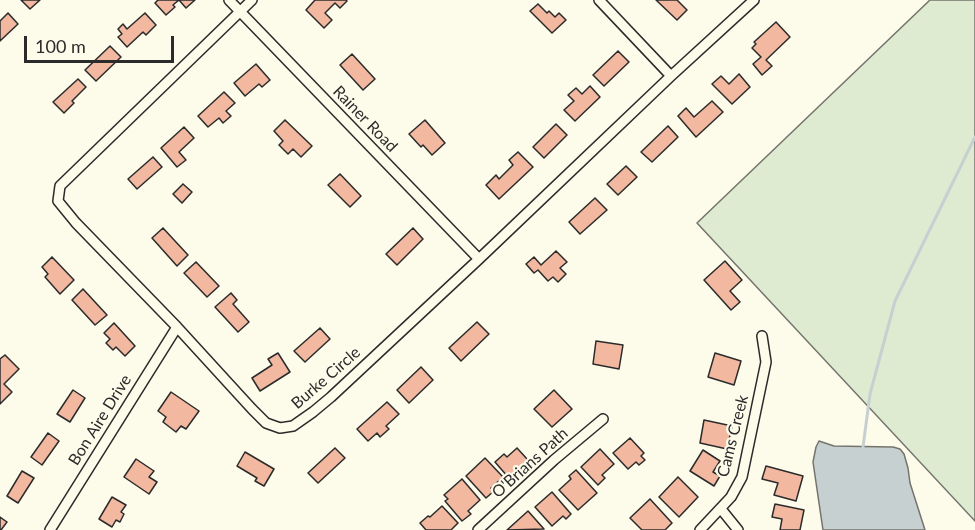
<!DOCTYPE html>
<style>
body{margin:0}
#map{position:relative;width:975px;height:530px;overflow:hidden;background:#fdfbea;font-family:Lato,sans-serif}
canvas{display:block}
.scale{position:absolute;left:24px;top:36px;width:150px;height:27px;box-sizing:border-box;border:3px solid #2b2b2b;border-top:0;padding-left:8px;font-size:18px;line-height:21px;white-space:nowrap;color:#2b2b2b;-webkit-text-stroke:4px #fdfbea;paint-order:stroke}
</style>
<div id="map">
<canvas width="975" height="530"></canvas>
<div class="scale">100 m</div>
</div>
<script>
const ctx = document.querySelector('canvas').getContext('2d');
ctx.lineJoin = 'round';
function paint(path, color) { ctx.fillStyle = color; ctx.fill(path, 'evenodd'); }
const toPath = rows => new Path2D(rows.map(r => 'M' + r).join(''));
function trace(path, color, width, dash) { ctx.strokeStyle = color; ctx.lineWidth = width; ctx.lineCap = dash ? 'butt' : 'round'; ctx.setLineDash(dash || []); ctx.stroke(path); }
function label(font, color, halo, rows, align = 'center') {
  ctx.font = font + ' Lato,sans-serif'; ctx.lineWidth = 4.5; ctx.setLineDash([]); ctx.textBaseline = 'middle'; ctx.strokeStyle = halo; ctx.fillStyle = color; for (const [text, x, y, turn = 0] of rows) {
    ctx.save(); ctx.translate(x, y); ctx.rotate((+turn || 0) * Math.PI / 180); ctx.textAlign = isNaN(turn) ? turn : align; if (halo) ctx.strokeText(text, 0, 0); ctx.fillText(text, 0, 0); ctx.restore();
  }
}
const green = toPath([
 [930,0,975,0,975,521,697,223,930,0]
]);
paint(green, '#deebd1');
trace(green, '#74746e', 1.5);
const water = toPath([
 [819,441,834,446,893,447,900,449,904,454,908,468,910,483,925,530,823,530,813,462,816,447,819,441]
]);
paint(water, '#c7d0d0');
trace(water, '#74746e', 1.5);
trace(toPath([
 [863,447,870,394,895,301,975,137]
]), '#c7d0d0', 3);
const building = toPath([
 [21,0,40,0,30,9,21,0],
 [158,0,195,0,186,8,179,0,173,5,175,7,166,15,155,3,158,0],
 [315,0,346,0,347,1,340,8,335,3,325,13,332,20,324,28,306,10,315,0],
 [656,0,677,0,687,10,677,20,656,0],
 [538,4,547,13,549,11,555,17,559,13,566,20,552,33,530,11,538,4],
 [8,13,18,24,0,41,0,21,8,13],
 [145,13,156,25,146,35,143,32,127,47,118,37,122,34,118,29,123,24,127,29,145,13],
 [776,22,790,37,766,60,772,66,762,75,753,64,761,57,752,48,756,44,754,42,776,22],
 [110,46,121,57,96,81,85,70,110,46],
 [618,51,629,62,604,86,593,75,618,51],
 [352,54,375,79,363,90,340,65,352,54],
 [256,64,270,80,262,87,259,84,245,96,234,83,256,64],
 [739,74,750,87,732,104,712,84,721,76,729,84,739,74],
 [78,79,86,87,72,101,74,103,64,113,53,102,78,79],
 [590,86,600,97,575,121,564,110,574,101,568,95,576,88,582,94,590,86],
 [224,92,235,103,226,111,231,116,223,123,219,118,208,127,198,116,224,92],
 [712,101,723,112,696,137,678,116,686,108,694,117,712,101],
 [285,120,312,146,301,157,293,149,288,154,279,145,283,141,274,131,285,120],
 [425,120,445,143,432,155,423,145,421,147,409,134,425,120],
 [556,124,567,135,544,158,533,147,556,124],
 [668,126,678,137,652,162,641,152,668,126],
 [184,127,194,138,179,152,186,160,177,167,161,148,184,127],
 [518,152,533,167,499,199,486,185,496,175,499,179,513,165,509,160,518,152],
 [153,157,162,167,137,189,128,179,153,157],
 [626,166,637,177,618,195,607,184,626,166],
 [340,174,361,196,350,207,328,185,340,174],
 [183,184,192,192,182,203,173,194,183,184],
 [595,198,607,210,580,234,569,222,595,198],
 [163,228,188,255,177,266,152,238,163,228],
 [413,228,423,239,397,265,386,254,413,228],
 [556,251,567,262,560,268,566,274,558,282,553,277,548,281,538,270,534,273,526,264,534,257,541,265,556,251],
 [52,257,74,280,60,294,45,277,48,274,42,267,52,257],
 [725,261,742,280,730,291,740,302,731,310,704,280,725,261],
 [196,262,219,286,207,297,184,273,196,262],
 [83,289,107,315,95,325,72,300,83,289],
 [231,293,237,300,233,304,249,322,238,332,215,307,231,293],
 [477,322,489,334,461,361,449,348,477,322],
 [114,323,135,346,125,356,116,347,113,350,106,343,110,339,104,333,114,323],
 [320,328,330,339,305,362,294,351,320,328],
 [596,341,623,345,619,369,593,364,596,341],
 [278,353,290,372,260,391,252,378,272,365,268,359,278,353],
 [715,353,741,361,734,385,708,377,715,353],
 [5,355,19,369,4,384,12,392,0,404,0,359,5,355],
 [421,367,433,380,409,403,397,390,421,367],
 [73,390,85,398,70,422,57,414,73,390],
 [554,390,572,409,552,427,534,409,554,390],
 [171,392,199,411,186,429,181,426,176,432,163,422,166,417,158,411,171,392],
 [387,402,399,414,386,426,389,429,380,437,377,433,368,441,357,429,387,402],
 [704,420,732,426,727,449,700,443,704,420],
 [48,433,59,441,42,465,31,457,48,433],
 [630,438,644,453,641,456,645,460,639,465,636,462,628,469,613,453,630,438],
 [335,448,345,458,318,483,308,473,335,448],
 [517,448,528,460,508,477,495,462,504,454,507,457,517,448],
 [600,449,614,464,602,475,605,478,598,485,581,467,600,449],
 [703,450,720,461,713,472,720,476,714,486,690,471,703,450],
 [245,452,274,469,264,486,255,481,257,478,237,466,245,452],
 [485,458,503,477,491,488,494,491,486,498,466,476,485,458],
 [136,459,154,471,149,477,157,482,149,494,124,477,136,459],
 [766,466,803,476,796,501,774,495,778,483,762,479,766,466],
 [576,470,597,493,578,510,559,490,571,479,569,476,576,470],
 [22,471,34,478,18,503,7,496,22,471],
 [678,477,698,497,679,517,659,497,678,477],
 [462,479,480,500,468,511,471,514,462,521,445,501,448,499,444,495,462,479],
 [552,492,571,514,566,519,563,516,552,526,535,507,552,492],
 [112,497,126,505,121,512,124,514,120,522,116,520,112,527,99,519,112,497],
 [650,499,672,523,665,530,642,530,630,518,650,499],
 [775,504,804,510,800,530,780,530,782,519,772,517,775,504],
 [442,506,458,523,451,530,426,530,420,523,428,516,430,517,442,506],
 [528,511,544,529,507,530,528,511],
 [0,517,7,522,1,530,0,530,0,517]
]);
paint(building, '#f2b8a0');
trace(building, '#2b2b2b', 1.5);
const minor = toPath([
 [229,0,479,259],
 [252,0,60,186,58,201,76,223,177,327,252,409,266,423,280,428,293,426,313,412,331,397,479,259,671,76,754,0],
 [599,0,671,76],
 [721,509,738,530],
 [50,530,177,327],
 [478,530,554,460,603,419],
 [700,530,731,497,742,477,766,362,762,336]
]);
trace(minor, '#2b2b2b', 12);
trace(minor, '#fdfbea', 9);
label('16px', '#2b2b2b', '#fdfbea', [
 ["Rainer Road",365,119,46],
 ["Burke Circle",326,378,-41],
 ["Bon Aire Drive",100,420,-58],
 ["Cams Creek",733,436,-76],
 ["O'Brians Path",530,463,-42]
]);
</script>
